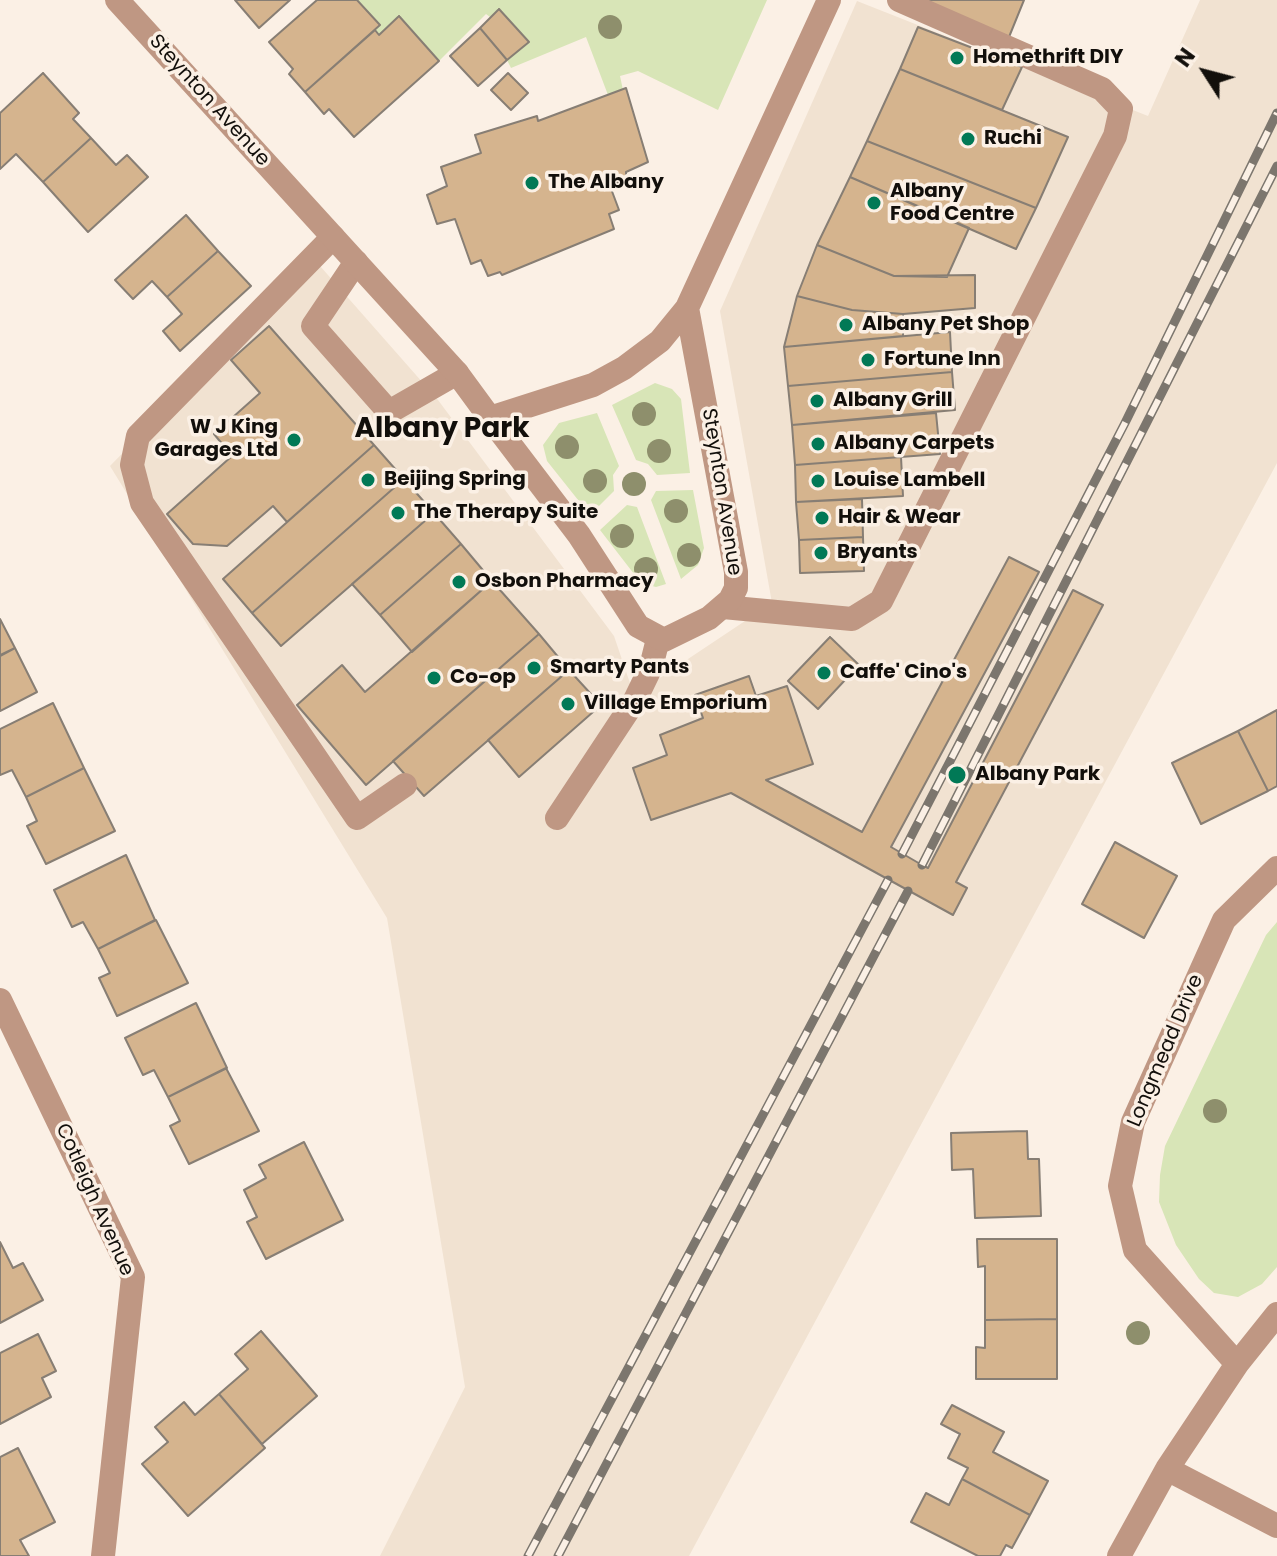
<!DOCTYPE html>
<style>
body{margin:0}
#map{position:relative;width:1277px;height:1556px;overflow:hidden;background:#fbf0e5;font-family:Poppins,sans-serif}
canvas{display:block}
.north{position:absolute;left:1165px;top:32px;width:80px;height:80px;-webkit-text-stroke:6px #fbf0e5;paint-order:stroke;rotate:306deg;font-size:22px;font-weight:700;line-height:32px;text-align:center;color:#120f0b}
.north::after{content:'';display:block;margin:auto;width:28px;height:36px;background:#120f0b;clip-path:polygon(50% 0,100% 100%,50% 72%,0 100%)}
</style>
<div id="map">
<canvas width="1277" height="1556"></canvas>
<div class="north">N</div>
</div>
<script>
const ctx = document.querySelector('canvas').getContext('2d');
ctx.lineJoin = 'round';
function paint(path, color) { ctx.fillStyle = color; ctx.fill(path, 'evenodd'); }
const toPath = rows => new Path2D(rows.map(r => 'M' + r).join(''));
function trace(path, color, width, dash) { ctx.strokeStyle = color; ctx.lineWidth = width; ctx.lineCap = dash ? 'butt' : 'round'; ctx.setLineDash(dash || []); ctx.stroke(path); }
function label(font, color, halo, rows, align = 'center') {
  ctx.font = font + ' Poppins,sans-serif'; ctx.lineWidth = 7; ctx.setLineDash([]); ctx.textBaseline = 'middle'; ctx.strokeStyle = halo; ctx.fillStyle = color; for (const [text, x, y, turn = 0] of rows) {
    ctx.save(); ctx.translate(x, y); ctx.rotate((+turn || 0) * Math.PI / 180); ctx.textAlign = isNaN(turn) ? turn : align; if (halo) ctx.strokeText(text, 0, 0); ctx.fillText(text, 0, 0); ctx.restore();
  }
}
paint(toPath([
 [1200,0,1277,0,1277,463,689,1556,380,1556,465,1387,387,918,110,466,313,258,438,400,614,636,634,695,772,603,720,311,857,1,1148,116]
]), '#f1e2d1');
paint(toPath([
 [357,0,767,0,718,110,638,71,620,76,623,90,608,95,586,37,511,68,507,60,528,42,499,9,490,17,486,14,439,61,399,17,379,35,375,30,379,25],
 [655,383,672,389,681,399,690,473,657,475,648,464,636,460,612,405],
 [597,413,619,466,613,475,614,491,590,515,547,461,543,445,559,423],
 [693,490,704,548,698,565,681,579,651,500,656,491],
 [627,505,637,507,666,584,656,587,641,583,600,530],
 [1277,922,1277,1267,1262,1284,1238,1297,1214,1293,1199,1279,1176,1245,1159,1202,1160,1175,1165,1146,1266,935]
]), '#d8e5b7');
const building = toPath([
 [235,0,290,0,259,28,235,0],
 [317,0,357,0,380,25,305,92,289,74,293,69,269,42,317,0],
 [920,0,1024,0,1009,37,920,0],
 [499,9,529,42,507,60,480,28,499,9],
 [399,16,439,61,354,137,329,109,324,114,305,92,375,30,379,35,399,16],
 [918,27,1022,67,1002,110,900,69,918,27],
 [480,28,507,60,478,86,450,56,480,28],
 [900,69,1068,137,1036,208,867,141,900,69],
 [43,73,79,113,73,119,91,138,43,182,16,154,0,169,0,113,43,73],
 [508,73,528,93,511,110,491,90,508,73],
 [626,88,648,162,626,172,626,179,610,186,619,210,609,214,614,229,502,275,500,272,488,276,481,260,471,264,455,219,437,224,427,195,447,186,441,167,481,153,475,135,537,116,538,121,626,88],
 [91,138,116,165,127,155,148,177,88,232,43,182,91,138],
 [867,141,1036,208,1016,249,850,177,867,141],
 [850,177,969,228,947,277,894,276,817,245,850,177],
 [186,215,218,251,167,297,152,281,133,299,115,280,186,215],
 [817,245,894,276,975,275,975,308,903,314,852,310,797,296,817,245],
 [218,251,251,286,180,351,163,331,182,314,167,297,218,251],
 [797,296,852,310,903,314,903,336,784,347,797,296],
 [269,326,374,445,287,522,273,506,227,546,193,544,167,514,232,456,214,434,260,393,231,360,269,326],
 [950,332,952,372,788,386,784,347,950,332],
 [952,372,955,410,792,425,788,386,952,372],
 [936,413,940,454,795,465,792,425,936,413],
 [374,445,404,479,252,613,223,579,374,445],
 [901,457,903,496,796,502,795,465,901,457],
 [404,479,434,513,281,646,252,613,404,479],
 [862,499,863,537,799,540,796,502,862,499],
 [434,513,461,544,380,615,352,584,434,513],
 [863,537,864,571,800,573,799,540,863,537],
 [461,544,492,581,412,652,380,615,461,544],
 [1009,557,1039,572,891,847,922,865,928,868,1073,590,1103,605,956,882,967,888,953,915,731,793,651,820,633,768,667,755,660,735,703,718,695,695,749,676,756,696,787,686,813,764,766,780,862,832,1009,557],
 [492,581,539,634,366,785,297,705,342,665,365,692,492,581],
 [0,619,15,648,0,655,0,619],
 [539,634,569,670,424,796,393,761,539,634],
 [830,637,859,665,818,709,788,681,830,637],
 [15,648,37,692,0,711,0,656,15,648],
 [569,670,601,705,519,777,488,740,569,670],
 [53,703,84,768,26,797,12,770,0,775,0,729,53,703],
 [1277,710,1277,786,1268,791,1238,731,1277,710],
 [1238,731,1268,791,1201,824,1172,763,1238,731],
 [84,768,115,831,46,864,27,826,37,821,26,797,84,768],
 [1115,842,1177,876,1144,938,1082,904,1115,842],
 [126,855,155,920,98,949,83,922,72,927,54,890,126,855],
 [156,920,188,983,117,1016,99,978,110,973,98,949,156,920],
 [196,1003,227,1068,168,1097,154,1070,143,1075,125,1038,196,1003],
 [226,1068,259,1131,189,1164,170,1126,180,1121,168,1097,226,1068],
 [1027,1131,1028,1159,1039,1159,1041,1216,975,1218,973,1169,952,1170,951,1133,1027,1131],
 [304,1142,343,1220,266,1259,247,1222,257,1217,244,1190,266,1178,259,1165,304,1142],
 [977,1239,1057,1239,1057,1319,985,1320,985,1266,978,1267,977,1239],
 [0,1242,13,1268,23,1263,43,1300,0,1323,0,1242],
 [1057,1319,1057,1379,976,1379,976,1347,985,1348,985,1320,1057,1319],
 [261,1331,317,1396,262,1444,219,1394,248,1369,235,1354,261,1331],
 [38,1334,56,1371,42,1378,51,1397,0,1424,0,1353,38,1334],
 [219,1394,265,1448,188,1516,142,1464,168,1442,155,1427,184,1402,195,1415,219,1394],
 [952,1405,1004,1432,993,1452,1048,1481,1030,1515,962,1479,968,1468,948,1458,960,1434,941,1424,952,1405],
 [18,1448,55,1522,20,1540,29,1556,0,1556,0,1457,18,1448],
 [962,1479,1030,1515,1012,1548,1006,1545,1000,1556,978,1556,911,1522,926,1493,949,1505,962,1479]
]);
paint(building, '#d5b48e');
trace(building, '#877e74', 2);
trace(toPath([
 [333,237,138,436,132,465,142,503,357,818,405,785],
 [356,262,313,326,389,412,457,373],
 [723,607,852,619,881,601,1115,136,1121,109,1102,89,899,0],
 [557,818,635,700,651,667,658,639]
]), '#bf9783', 24);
trace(toPath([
 [117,0,457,373,490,418,593,385,624,368,660,341,687,308,829,0],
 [490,418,579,535,638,626,664,640,709,618,730,600,736,588,736,572,687,308],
 [0,1000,133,1277,103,1556],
 [1237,1364,1135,1250,1120,1186,1133,1122,1224,920,1277,868],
 [1167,1469,1277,1526],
 [1119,1556,1167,1469,1237,1364,1277,1314]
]), '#bf9783', 24);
const rail = toPath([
 [902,854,1125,423,1277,113],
 [922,865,1277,166],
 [528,1556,888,880],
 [558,1556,908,891]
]);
trace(rail, '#7c766e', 9);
trace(rail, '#fbf0e5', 6, [18]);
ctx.fillStyle = '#8e8f6c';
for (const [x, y] of [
 [610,27],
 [644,414],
 [567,447],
 [659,451],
 [595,481],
 [634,484],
 [676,511],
 [622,536],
 [689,555],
 [646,569],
 [1215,1111],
 [1138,1333]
]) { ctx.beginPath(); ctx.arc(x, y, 12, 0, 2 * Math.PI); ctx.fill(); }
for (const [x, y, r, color] of [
 [957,58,8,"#017956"],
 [968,139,8,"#017956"],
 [532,183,8,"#017956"],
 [874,203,8,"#017956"],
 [846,325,8,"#017956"],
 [868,360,8,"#017956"],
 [817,401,8,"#017956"],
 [294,440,8,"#017956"],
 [818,444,8,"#017956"],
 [368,480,8,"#017956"],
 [818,481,8,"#017956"],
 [398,513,8,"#017956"],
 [822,518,8,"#017956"],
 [821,553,8,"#017956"],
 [459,582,8,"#017956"],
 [534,668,8,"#017956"],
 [824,673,8,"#017956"],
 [434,678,8,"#017956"],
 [568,704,8,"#017956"],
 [957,775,10,"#017956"]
]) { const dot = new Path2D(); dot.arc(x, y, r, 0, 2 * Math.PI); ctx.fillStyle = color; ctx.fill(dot); trace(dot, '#fbf0e5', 3); }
label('bold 20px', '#120f0b', '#fbf0e5', [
 ["Homethrift DIY",973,58],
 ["Ruchi",984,139],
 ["The Albany",548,183],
 ["Albany",890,192],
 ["Food Centre",890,215],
 ["Albany Pet Shop",862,325],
 ["Fortune Inn",884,360],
 ["Albany Grill",833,401],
 ["W J King",278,428,"right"],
 ["Garages Ltd",278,451,"right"],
 ["Albany Carpets",834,444],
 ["Beijing Spring",384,480],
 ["Louise Lambell",834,481],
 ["The Therapy Suite",414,513],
 ["Hair & Wear",838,518],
 ["Bryants",837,553],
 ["Osbon Pharmacy",475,582],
 ["Smarty Pants",550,668],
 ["Caffe' Cino's",840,673],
 ["Co-op",450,678],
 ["Village Emporium",584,704],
 ["Albany Park",975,775]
], 'left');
label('20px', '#120f0b', '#fbf0e5', [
 ["Steynton Avenue",209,101,48],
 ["Steynton Avenue",721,492,81],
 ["Longmead Drive",1166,1051,-67],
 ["Cotleigh Avenue",94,1200,66]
]);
label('bold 28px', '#120f0b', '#fbf0e5', [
 ["Albany Park",442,430]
]);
</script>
